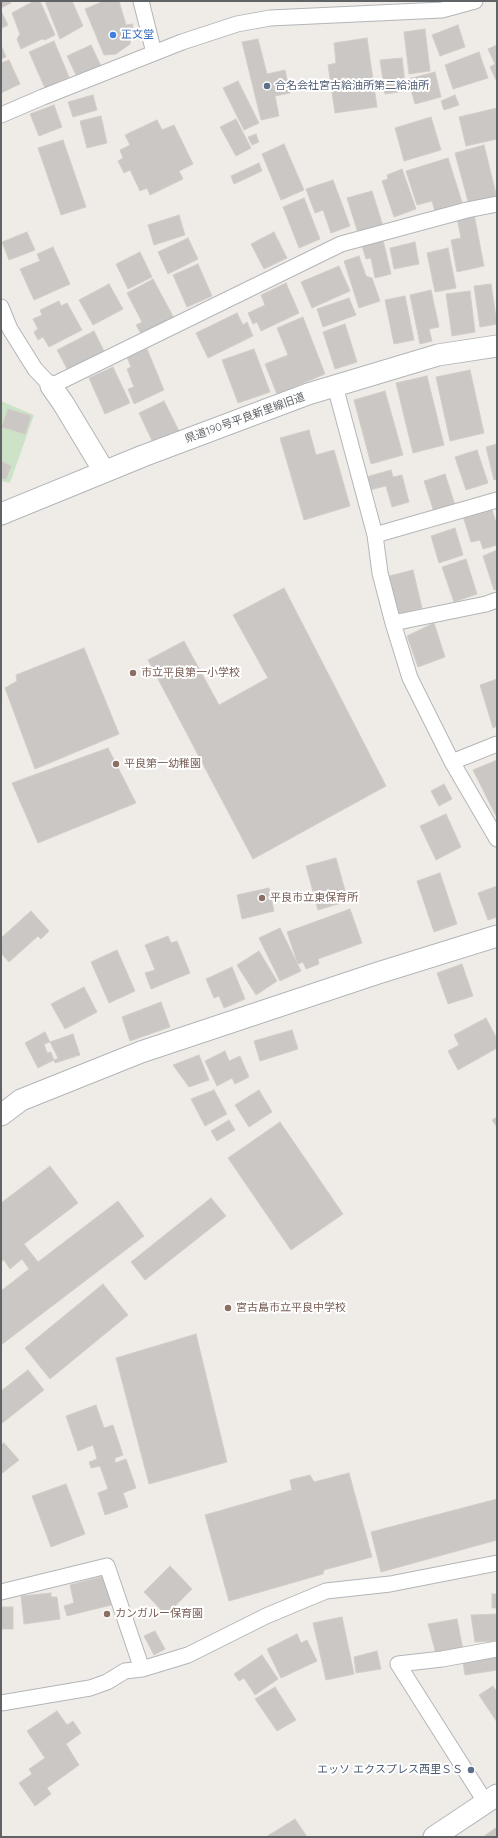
<!DOCTYPE html>
<meta charset="utf-8">
<style>
body{margin:0}
#map{position:relative;width:498px;height:1838px;overflow:hidden;background:#efece8;font-family:Quicksand,sans-serif}
canvas{display:block}
.frame{position:absolute;inset:0;border:2px solid #5f6366;pointer-events:none}
</style>
<div id="map">
<canvas width="498" height="1838"></canvas>
<div class="frame"></div>
</div>
<script>
const ctx = document.querySelector('canvas').getContext('2d');
ctx.lineJoin = 'round';
function paint(path, color) { ctx.fillStyle = color; ctx.fill(path, 'evenodd'); }
const toPath = rows => new Path2D(rows.map(r => 'M' + r).join(''));
function trace(path, color, width, dash) { ctx.strokeStyle = color; ctx.lineWidth = width; ctx.lineCap = dash ? 'butt' : 'round'; ctx.setLineDash(dash || []); ctx.stroke(path); }
function label(font, color, halo, rows, align = 'center') {
  ctx.font = font + ' Quicksand,"Noto Sans JP",sans-serif'; ctx.lineWidth = 4; ctx.setLineDash([]); ctx.textBaseline = 'middle'; ctx.strokeStyle = halo; ctx.fillStyle = color; for (const [text, x, y, turn = 0] of rows) {
    ctx.save(); ctx.translate(x, y); ctx.rotate((+turn || 0) * Math.PI / 180); ctx.textAlign = isNaN(turn) ? turn : align; if (halo) ctx.strokeText(text, 0, 0); ctx.fillText(text, 0, 0); ctx.restore();
  }
}
paint(toPath([
 [1,401,34,415,10,483,1,481]
]), '#cce3c7');
const building = toPath([
 [1,1,10,1,11,3,1,8,1,1],
 [34,1,40,1,55,35,45,40,42,39,21,49,17,39,20,34,12,13,34,1],
 [45,1,72,1,83,26,60,39,45,1],
 [104,1,119,1,126,25,133,24,130,44,116,54,104,55,85,9,104,1],
 [1,11,8,25,2,28,1,26,1,11],
 [458,25,465,47,440,56,432,35,458,25],
 [425,29,430,71,409,74,404,32,425,29],
 [367,38,377,107,335,113,328,65,336,63,334,43,367,38],
 [258,39,267,74,285,70,290,93,275,96,279,116,261,120,242,42,258,39],
 [54,41,69,77,45,88,29,52,54,41],
 [1,45,6,57,1,59,1,45],
 [91,45,101,66,77,77,67,56,91,45],
 [497,45,497,82,490,67,495,64,488,49,497,45],
 [479,52,488,78,453,89,445,65,479,52],
 [402,58,406,91,385,94,380,60,402,58],
 [9,60,20,84,1,93,1,63,9,60],
 [435,72,441,97,415,104,408,79,435,72],
 [238,81,259,123,244,130,223,88,238,81],
 [93,95,97,110,73,117,68,102,93,95],
 [455,95,459,105,444,110,441,101,455,95],
 [54,105,62,127,39,136,30,114,54,105],
 [497,108,497,139,466,146,459,117,497,108],
 [101,116,107,143,87,148,80,121,101,116],
 [431,117,441,150,404,161,395,128,431,117],
 [236,119,251,148,236,156,220,127,236,119],
 [157,120,162,130,174,125,193,164,179,171,183,179,150,195,147,188,140,191,130,170,124,173,118,161,123,158,120,150,130,145,125,135,157,120],
 [256,134,259,142,252,145,248,137,256,134],
 [63,140,86,207,61,215,38,148,63,140],
 [284,144,304,190,281,200,262,154,284,144],
 [484,145,497,198,469,205,455,153,484,145],
 [448,158,462,202,435,211,432,201,417,205,406,171,448,158],
 [259,163,262,171,234,184,231,176,259,163],
 [402,169,416,209,394,217,382,181,388,179,387,175,402,169],
 [333,180,350,226,331,233,323,210,315,213,306,189,333,180],
 [372,191,383,226,358,233,347,198,372,191],
 [304,198,320,239,299,248,283,207,304,198],
 [474,214,484,266,457,272,451,240,461,238,457,218,474,214],
 [179,215,185,235,154,245,148,225,179,215],
 [27,232,35,250,9,260,2,242,27,232],
 [274,232,287,258,264,269,251,244,274,232],
 [188,238,198,259,168,274,158,252,188,238],
 [383,240,391,274,375,278,371,258,366,259,362,246,383,240],
 [415,242,419,264,394,269,390,248,415,242],
 [53,247,70,284,34,300,20,269,40,261,37,254,53,247],
 [448,248,456,288,435,292,427,253,448,248],
 [140,252,152,277,128,289,116,264,140,252],
 [359,256,366,276,372,278,380,301,359,308,344,261,359,256],
 [198,264,212,296,187,307,173,275,198,264],
 [339,266,350,291,312,308,301,282,339,266],
 [153,279,175,320,143,337,136,325,142,322,127,293,153,279],
 [286,283,299,313,261,331,257,322,253,324,248,313,265,305,261,295,286,283],
 [109,284,123,309,93,325,79,300,109,284],
 [491,284,497,324,480,327,474,286,491,284],
 [431,290,439,327,429,329,432,341,420,344,410,295,431,290],
 [470,291,475,332,452,336,446,294,470,291],
 [405,296,414,340,394,344,385,300,405,296],
 [349,298,356,315,323,327,317,309,349,298],
 [59,301,61,306,67,303,82,330,49,347,43,337,38,340,34,332,38,329,33,319,42,315,40,310,59,301],
 [237,313,243,325,247,322,253,336,208,358,196,333,237,313],
 [303,317,325,374,277,394,265,364,288,355,277,328,303,317],
 [345,324,357,362,335,369,323,332,345,324],
 [94,331,107,357,71,376,57,350,94,331],
 [147,349,164,390,134,404,128,389,134,387,127,369,131,367,127,357,147,349],
 [254,349,270,392,238,403,222,360,254,349],
 [113,367,130,403,105,414,89,378,113,367],
 [470,370,484,433,450,441,436,377,470,370],
 [427,376,444,445,413,453,396,383,427,376],
 [385,391,403,455,371,464,354,400,385,391],
 [164,401,181,435,155,447,139,413,164,401],
 [8,409,31,416,25,434,2,427,8,409],
 [309,430,316,455,334,450,350,506,304,520,280,438,309,430],
 [497,444,497,479,494,480,486,447,497,444],
 [477,450,488,483,466,490,455,457,477,450],
 [1,461,11,466,6,479,1,478,1,461],
 [391,470,393,477,402,475,409,502,392,507,386,486,369,490,366,477,391,470],
 [445,474,455,505,434,512,424,481,445,474],
 [491,507,497,525,497,545,483,549,480,540,471,542,463,516,491,507],
 [455,528,463,555,439,563,431,536,455,528],
 [497,550,497,589,494,590,483,556,497,550],
 [466,559,477,594,454,602,442,567,466,559],
 [413,570,422,608,398,614,389,576,413,570],
 [284,588,386,786,253,859,148,660,184,641,219,705,268,678,233,615,284,588],
 [434,623,445,657,418,667,407,636,434,623],
 [84,648,119,734,35,769,5,688,17,681,16,675,84,648],
 [497,679,497,726,493,728,480,685,497,679],
 [108,748,136,803,38,843,12,783,108,748],
 [497,760,497,818,473,770,497,760],
 [444,784,452,799,439,806,431,791,444,784],
 [446,814,461,847,436,860,420,826,446,814],
 [336,858,348,901,318,910,306,866,336,858],
 [440,873,457,924,434,932,417,881,440,873],
 [497,886,497,917,488,920,478,893,497,886],
 [269,888,274,911,242,919,237,895,269,888],
 [350,909,362,943,318,959,319,964,306,969,303,962,298,964,287,932,350,909],
 [31,911,49,931,41,939,38,936,9,962,1,953,1,938,31,911],
 [280,928,301,971,280,981,259,938,280,928],
 [168,936,171,943,177,941,190,973,151,989,145,973,155,970,145,945,168,936],
 [117,950,135,991,109,1003,91,962,117,950],
 [259,951,277,981,256,995,237,965,259,951],
 [462,964,473,996,448,1004,437,973,462,964],
 [232,967,245,999,224,1008,219,996,214,998,206,979,232,967],
 [84,987,97,1012,65,1029,51,1004,84,987],
 [161,1002,170,1027,130,1041,122,1017,161,1002],
 [486,1018,497,1039,497,1048,458,1070,448,1051,459,1045,454,1035,486,1018],
 [292,1030,298,1049,260,1061,254,1041,292,1030],
 [45,1032,58,1058,38,1068,25,1043,45,1032],
 [73,1034,80,1055,55,1063,51,1052,47,1053,44,1044,73,1034],
 [225,1051,229,1061,240,1056,249,1077,235,1084,232,1078,217,1086,205,1061,225,1051],
 [199,1055,209,1080,189,1087,173,1065,199,1055],
 [214,1090,227,1114,205,1126,191,1099,214,1090],
 [259,1090,272,1112,249,1127,235,1105,259,1090],
 [497,1117,497,1127,492,1120,497,1117],
 [229,1120,235,1130,217,1141,211,1131,229,1120],
 [280,1122,343,1214,291,1250,228,1158,280,1122],
 [50,1166,78,1203,24,1244,38,1262,118,1201,144,1236,1,1345,1,1291,29,1269,22,1259,10,1269,4,1260,1,1262,1,1203,50,1166],
 [211,1198,226,1216,145,1280,131,1262,211,1198],
 [103,1284,128,1315,50,1379,25,1348,103,1284],
 [196,1334,227,1462,149,1484,116,1358,196,1334],
 [28,1370,44,1390,1,1424,1,1391,28,1370],
 [96,1405,104,1428,113,1425,123,1455,115,1458,115,1463,126,1459,136,1488,123,1493,128,1507,105,1515,98,1493,108,1489,100,1466,91,1468,89,1462,97,1459,93,1445,78,1451,66,1416,96,1405],
 [4,1443,19,1460,1,1474,1,1445,4,1443],
 [349,1473,372,1557,324,1570,323,1574,229,1601,205,1515,292,1490,290,1480,310,1475,314,1482,349,1473],
 [66,1484,85,1534,51,1547,32,1496,66,1484],
 [497,1499,497,1540,381,1572,371,1532,497,1499],
 [170,1566,192,1589,166,1615,144,1592,170,1566],
 [104,1576,111,1605,67,1616,64,1606,74,1603,70,1585,104,1576],
 [51,1593,51,1597,57,1597,60,1619,24,1624,21,1596,51,1593],
 [492,1594,497,1594,497,1608,492,1608,492,1594],
 [1,1607,13,1607,13,1629,1,1629,1,1607],
 [497,1614,497,1641,475,1642,471,1615,497,1614],
 [342,1617,354,1674,326,1680,313,1623,342,1617],
 [457,1619,463,1650,436,1654,428,1624,457,1619],
 [155,1631,165,1649,154,1655,144,1636,155,1631],
 [297,1634,301,1643,307,1640,317,1661,281,1678,267,1649,297,1634],
 [377,1651,381,1669,356,1673,354,1657,377,1651],
 [262,1655,278,1679,255,1695,244,1678,239,1681,234,1674,262,1655],
 [497,1657,497,1670,465,1675,463,1662,497,1657],
 [493,1686,497,1692,497,1722,479,1695,493,1686],
 [275,1687,296,1720,277,1731,255,1699,275,1687],
 [57,1711,67,1725,73,1721,81,1733,66,1744,79,1765,47,1788,51,1794,35,1806,19,1783,32,1774,29,1769,45,1758,27,1731,57,1711],
 [295,1819,307,1837,266,1837,295,1819],
 [497,1827,497,1837,483,1837,497,1827]
]);
paint(building, '#cbc7c4');
trace(building, '#d3cdc7', 1);
const street = toPath([
 [141,1,154,53],
 [1,115,43,97,182,42,237,24,270,18,442,10,475,1],
 [1,307,10,329,35,369,51,386,341,244,467,210,497,204],
 [335,386,375,535,380,573,393,623,410,678,452,762,497,839],
 [375,535,497,500],
 [393,623,486,604,497,600],
 [452,762,497,744],
 [1,1592,107,1566,142,1669],
 [1,1703,90,1688,107,1682,125,1671,142,1669,188,1655,266,1616,326,1591,390,1584,497,1563],
 [486,1803,398,1664,442,1659,497,1649]
]);
const secondary = toPath([
 [51,386,63,403,104,471],
 [1,514,143,456,308,394,438,355,497,346],
 [1,1115,21,1100,141,1052,378,973,497,936],
 [434,1837,497,1795]
]);
trace(street, '#b3b5b8', 17);
trace(secondary, '#b2b5b8', 23);
trace(street, '#fff', 15);
trace(secondary, '#fff', 21);
for (const [x, y, r, color] of [
 [113,35,4,"#3f7fe0"],
 [267,86,4,"#5c6f8a"],
 [133,673,4,"#8d6e63"],
 [116,764,4,"#8d6e63"],
 [262,898,4,"#8d6e63"],
 [228,1308,4,"#8d6e63"],
 [107,1614,4,"#8d6e63"],
 [471,1770,4,"#5c6f8a"]
]) { const dot = new Path2D(); dot.arc(x, y, r, 0, 2 * Math.PI); ctx.fillStyle = color; ctx.fill(dot); trace(dot, '#fff', 1.5); }
label('11px', '#366cbe', '#fff', [
 ["正文堂",121,35]
], 'left');
label('11px', '#4e5e75', '#fff', [
 ["合名会社宮古給油所第二給油所",275,86],
 ["エッソ エクスプレス西里ＳＳ",463,1770,"right"]
], 'left');
label('11px', '#5f6366', '#fff', [
 ["県道190号平良新里線旧道",245,418,-20]
]);
label('11px', '#785e54', '#fff', [
 ["市立平良第一小学校",141,673],
 ["平良第一幼稚園",124,764],
 ["平良市立東保育所",270,898],
 ["宮古島市立平良中学校",236,1308],
 ["カンガルー保育園",115,1614]
], 'left');
</script>
